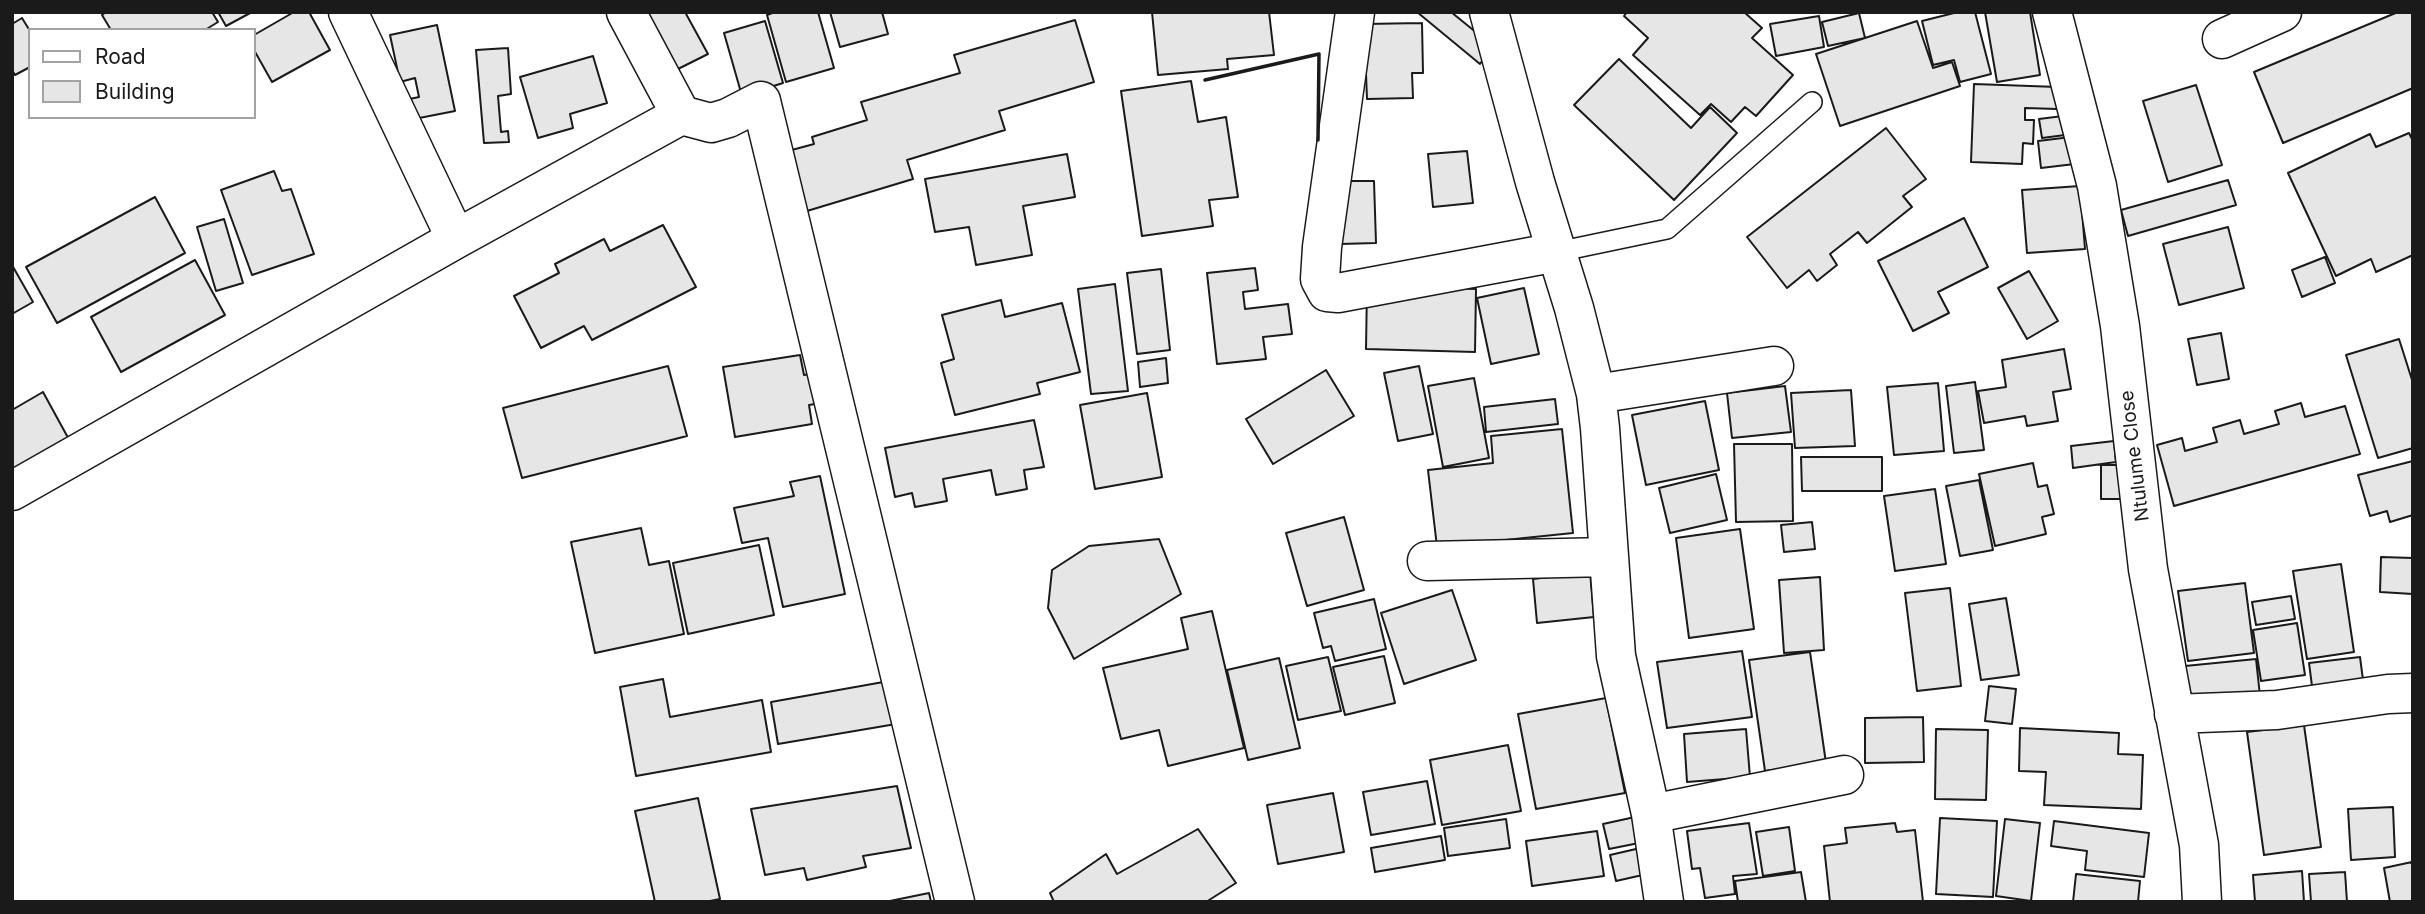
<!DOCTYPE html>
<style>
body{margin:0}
#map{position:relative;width:2425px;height:914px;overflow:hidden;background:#fff;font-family:Inter,sans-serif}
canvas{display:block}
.frame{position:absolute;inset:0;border:14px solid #1a1a1a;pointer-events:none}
.legend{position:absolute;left:28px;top:28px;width:228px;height:91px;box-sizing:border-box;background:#fff;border:2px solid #a3a3a3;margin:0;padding:9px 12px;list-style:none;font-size:21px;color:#1a1a1a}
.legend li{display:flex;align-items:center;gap:14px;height:35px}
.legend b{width:35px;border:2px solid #a3a3a3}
</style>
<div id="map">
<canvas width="2425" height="914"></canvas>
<div class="frame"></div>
<ul class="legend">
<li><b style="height:9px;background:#fff"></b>Road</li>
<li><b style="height:19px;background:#e6e6e6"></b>Building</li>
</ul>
</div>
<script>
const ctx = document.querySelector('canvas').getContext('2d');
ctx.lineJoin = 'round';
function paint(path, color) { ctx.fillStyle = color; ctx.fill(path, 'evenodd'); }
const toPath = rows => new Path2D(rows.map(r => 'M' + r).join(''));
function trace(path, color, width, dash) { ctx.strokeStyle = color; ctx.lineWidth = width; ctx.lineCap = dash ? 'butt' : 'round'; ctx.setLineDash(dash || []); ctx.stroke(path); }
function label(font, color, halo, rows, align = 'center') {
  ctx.font = font + ' Inter,sans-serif'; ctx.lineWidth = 5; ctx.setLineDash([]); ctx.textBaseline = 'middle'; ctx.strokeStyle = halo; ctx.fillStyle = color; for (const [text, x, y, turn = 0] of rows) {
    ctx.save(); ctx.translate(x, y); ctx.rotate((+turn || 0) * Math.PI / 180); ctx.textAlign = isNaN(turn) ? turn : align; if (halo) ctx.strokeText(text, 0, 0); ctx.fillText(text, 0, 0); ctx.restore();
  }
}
const building = toPath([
 [106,12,212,12,218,22,205,30,111,30,102,15,106,12],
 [218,12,252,12,226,26,218,12],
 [294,12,309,12,330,50,272,82,254,50,254,35,294,12],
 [645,12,685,12,708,54,676,70,645,12],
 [775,12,818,12,834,68,786,82,767,15,775,12],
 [830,12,882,12,888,34,840,47,830,12],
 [1152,12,1269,12,1274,55,1227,59,1228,69,1158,75,1152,12],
 [1417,12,1451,12,1493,46,1480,64,1417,12],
 [1627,12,1744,12,1762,28,1752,38,1793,75,1756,116,1745,107,1731,122,1711,104,1700,115,1633,55,1648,38,1624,16,1627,12],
 [1958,12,1975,12,1991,74,1960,82,1954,60,1933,65,1922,21,1958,12],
 [1985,12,2030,12,2040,75,1997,82,1985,12],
 [2398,12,2413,12,2413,88,2283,143,2254,72,2398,12],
 [1859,13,1865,38,1828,46,1822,22,1859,13],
 [1819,16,1824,47,1776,56,1770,24,1819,16],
 [22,18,30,31,30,67,15,75,12,70,12,24,22,18],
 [1075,20,1094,82,999,111,1005,130,907,160,913,179,807,211,788,151,814,144,812,137,867,120,861,102,960,73,954,55,1075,20],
 [765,21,783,83,742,96,724,33,765,21],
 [1917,21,1933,68,1952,62,1960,86,1840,126,1816,54,1917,21],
 [1422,23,1423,73,1412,73,1413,98,1367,99,1364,24,1422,23],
 [437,25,455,111,409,120,405,100,419,97,415,78,400,82,390,35,437,25],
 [508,48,511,94,498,96,501,132,508,131,509,142,484,143,476,50,508,48],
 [593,56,607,103,570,114,573,128,538,138,520,77,593,56],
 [1619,59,1691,128,1710,107,1737,133,1674,200,1574,105,1619,59],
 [1191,81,1198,122,1226,117,1238,197,1209,200,1213,226,1142,236,1121,91,1191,81],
 [1974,84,2058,87,2057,109,2025,108,2025,120,2034,120,2033,144,2023,143,2022,164,1971,162,1974,84],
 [2196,85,2222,165,2168,182,2143,101,2196,85],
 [2071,115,2073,134,2042,138,2039,119,2071,115],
 [1886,128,1926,179,1903,196,1912,207,1867,243,1858,232,1830,254,1837,265,1817,281,1809,270,1787,288,1747,237,1886,128],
 [2409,133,2413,141,2413,255,2376,272,2371,259,2336,276,2288,173,2370,134,2376,147,2409,133],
 [2079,136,2083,163,2041,168,2038,141,2079,136],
 [1467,151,1473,203,1433,207,1428,154,1467,151],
 [1067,154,1075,197,1023,206,1032,255,976,265,969,227,935,232,925,179,1067,154],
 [274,171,282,191,291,189,314,254,252,275,221,190,274,171],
 [2228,180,2236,205,2128,236,2121,210,2228,180],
 [1338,181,1374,181,1376,243,1340,244,1338,181],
 [2080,186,2085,249,2027,253,2022,190,2080,186],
 [155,197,185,253,57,323,26,267,155,197],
 [1964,218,1988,267,1938,292,1949,313,1913,331,1878,261,1964,218],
 [224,219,243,283,216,291,197,227,224,219],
 [663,225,696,287,592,340,584,326,541,348,514,296,559,273,555,264,604,239,610,251,663,225],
 [2228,227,2244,288,2179,305,2163,244,2228,227],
 [2325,257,2335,283,2302,297,2292,270,2325,257],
 [195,260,225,315,121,372,91,317,195,260],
 [12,265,33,302,12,314,12,265],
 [1255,268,1258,290,1243,292,1245,309,1288,304,1292,334,1263,337,1266,359,1217,364,1207,273,1255,268],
 [1161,269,1170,350,1137,354,1127,273,1161,269],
 [2029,271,2058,321,2027,339,1998,288,2029,271],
 [1115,284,1128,391,1091,394,1078,289,1115,284],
 [1367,286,1476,289,1475,352,1366,349,1367,286],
 [1524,288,1539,354,1491,364,1477,298,1524,288],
 [1001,300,1005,317,1062,303,1080,372,1037,383,1040,394,955,415,941,363,954,359,942,315,1001,300],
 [2221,333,2229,379,2197,385,2188,339,2221,333],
 [2399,339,2413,383,2413,448,2378,458,2346,355,2399,339],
 [2064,349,2071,389,2053,392,2058,421,2027,426,2025,416,1984,423,1978,391,2006,387,2002,360,2064,349],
 [800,355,804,375,822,372,827,402,809,405,812,424,735,437,723,367,800,355],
 [1166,358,1168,383,1140,387,1138,362,1166,358],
 [668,366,687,436,522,478,503,408,668,366],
 [1419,366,1433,434,1398,441,1384,373,1419,366],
 [1326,370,1354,416,1273,464,1246,419,1326,370],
 [1474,378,1489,458,1443,467,1428,386,1474,378],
 [1975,382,1984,450,1954,453,1946,386,1975,382],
 [1938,383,1944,451,1894,455,1887,387,1938,383],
 [1785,386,1791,432,1732,438,1727,393,1785,386],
 [1851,390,1855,446,1795,448,1791,393,1851,390],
 [43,392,72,445,12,478,12,410,43,392],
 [1147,393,1162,477,1095,489,1080,405,1147,393],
 [1555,399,1558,424,1486,432,1484,407,1555,399],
 [1705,401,1719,470,1646,485,1632,415,1705,401],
 [2301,403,2305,417,2345,406,2360,454,2174,506,2157,445,2182,438,2185,451,2217,442,2213,428,2240,420,2244,434,2279,424,2275,411,2301,403],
 [1034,420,1044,467,1024,470,1027,489,996,495,991,470,943,479,947,501,915,507,912,493,895,497,885,448,1034,420],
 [1562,429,1573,533,1437,547,1428,470,1493,463,1491,436,1562,429],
 [2114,441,2116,462,2073,468,2071,446,2114,441],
 [1734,444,1792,444,1793,521,1736,522,1734,444],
 [1801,457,1882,457,1882,491,1802,491,1801,457],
 [2413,461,2413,515,2390,522,2387,511,2370,516,2358,475,2413,461],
 [2033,463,2038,487,2047,485,2054,514,2042,517,2046,534,1995,546,1979,474,2033,463],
 [2101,465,2121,465,2122,499,2101,499,2101,465],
 [1716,474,1727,520,1670,533,1659,488,1716,474],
 [820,476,845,594,783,607,768,538,742,543,734,508,794,496,790,482,820,476],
 [1979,480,1993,550,1960,556,1946,486,1979,480],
 [1935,489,1946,564,1895,571,1884,496,1935,489],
 [1344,517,1364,590,1307,606,1286,533,1344,517],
 [1812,522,1815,549,1784,552,1781,525,1812,522],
 [641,528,649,565,669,561,684,634,595,653,571,542,641,528],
 [1740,529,1754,629,1689,638,1676,538,1740,529],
 [1159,539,1181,594,1074,659,1048,608,1052,570,1089,546,1159,539],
 [759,545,774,615,688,634,673,563,759,545],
 [2381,557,2413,558,2413,594,2380,592,2381,557],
 [2341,564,2354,652,2307,659,2293,571,2341,564],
 [1590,572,1594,617,1537,623,1533,579,1590,572],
 [1820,577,1824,650,1784,653,1779,580,1820,577],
 [2245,583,2254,653,2188,661,2178,591,2245,583],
 [1950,588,1961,686,1917,691,1905,593,1950,588],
 [1452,590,1476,660,1404,684,1381,613,1452,590],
 [2291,596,2295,619,2256,625,2252,602,2291,596],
 [2006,598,2019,675,1981,680,1969,604,2006,598],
 [1374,599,1386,649,1335,661,1331,646,1323,648,1314,613,1374,599],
 [1212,611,1244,748,1168,766,1159,730,1121,739,1103,668,1188,649,1181,618,1212,611],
 [2297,623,2305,675,2261,681,2253,630,2297,623],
 [1742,651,1752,717,1667,728,1657,662,1742,651],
 [1810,652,1826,763,1765,771,1749,660,1810,652],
 [1384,656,1395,703,1345,715,1333,667,1384,656],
 [1328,657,1341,711,1298,720,1286,666,1328,657],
 [2360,657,2363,680,2312,686,2309,663,2360,657],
 [1279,658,1300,748,1248,760,1227,670,1279,658],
 [2256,659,2260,696,2189,703,2185,666,2256,659],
 [663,679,670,717,762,700,771,752,636,776,620,687,663,679],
 [889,681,896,724,778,744,771,702,889,681],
 [1989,686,2016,689,2012,724,1985,721,1989,686],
 [1606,698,1625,793,1536,809,1518,714,1606,698],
 [1923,717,1924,762,1865,763,1865,718,1923,717],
 [2304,725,2321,847,2264,855,2247,732,2304,725],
 [2020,728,2119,733,2118,754,2143,755,2141,809,2044,805,2046,772,2019,771,2020,728],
 [1746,729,1750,777,1687,782,1684,734,1746,729],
 [1936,729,1988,730,1986,800,1935,799,1936,729],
 [1508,745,1521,811,1442,825,1430,760,1508,745],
 [1427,781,1435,824,1371,835,1363,792,1427,781],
 [897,786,911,848,863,856,866,867,807,880,804,868,765,875,751,809,897,786],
 [1333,793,1344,852,1278,864,1267,805,1333,793],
 [698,798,720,899,705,902,655,902,635,811,698,798],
 [2393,807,2395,857,2351,860,2348,809,2393,807],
 [1644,815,1649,841,1609,849,1603,824,1644,815],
 [1940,818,1997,821,1993,897,1936,894,1940,818],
 [1506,819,1510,848,1448,856,1444,828,1506,819],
 [2005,819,2040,823,2031,901,1996,896,2005,819],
 [2054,821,2149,833,2144,877,2085,870,2087,851,2051,846,2054,821],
 [1749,823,1757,874,1733,876,1735,894,1705,898,1700,868,1692,869,1687,831,1749,823],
 [1895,823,1897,832,1915,830,1923,902,1830,902,1824,846,1847,843,1845,828,1895,823],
 [1789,827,1795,871,1763,876,1756,832,1789,827],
 [1198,829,1236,883,1206,902,1054,902,1050,893,1106,854,1117,874,1198,829],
 [1597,831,1604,876,1532,886,1526,841,1597,831],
 [1441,836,1445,860,1375,872,1371,848,1441,836],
 [1649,846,1656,872,1616,881,1610,855,1649,846],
 [2412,862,2413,902,2390,902,2384,868,2412,862],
 [2302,871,2304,902,2255,902,2253,875,2302,871],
 [1801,872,1806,902,1738,902,1735,881,1801,872],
 [2345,872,2347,902,2311,902,2309,874,2345,872],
 [2076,874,2140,881,2138,902,2073,902,2076,874],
 [929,893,931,902,885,902,929,893]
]);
paint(building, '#e6e6e6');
trace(building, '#1a1a1a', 2);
const lane = toPath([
 [1557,252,1667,229,1812,102]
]);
const street = toPath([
 [348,12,456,239],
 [626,12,681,115],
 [1355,12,1322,247,1320,279,1327,292,1338,293,1557,252],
 [1489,12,1535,182,1574,308,1596,394,1600,428,1616,656,1651,814,1664,902],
 [2052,12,2097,186,2120,326,2148,569,2199,845,2202,902],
 [2222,39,2282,12],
 [1596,394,1774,366],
 [12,491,456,239,681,115,711,123,728,118,761,101,955,902],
 [1427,561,1608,557],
 [2174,714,2277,710,2388,694,2413,693],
 [1651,814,1844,775]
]);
trace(lane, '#1a1a1a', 22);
trace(street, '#1a1a1a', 41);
trace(lane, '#fff', 19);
trace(street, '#fff', 38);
trace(toPath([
 [1205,80,1319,54,1318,140]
]), '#1a1a1a', 3.5);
label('19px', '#1a1a1a', '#fff', [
 ["Ntulume Close",2135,456,-97]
]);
</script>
